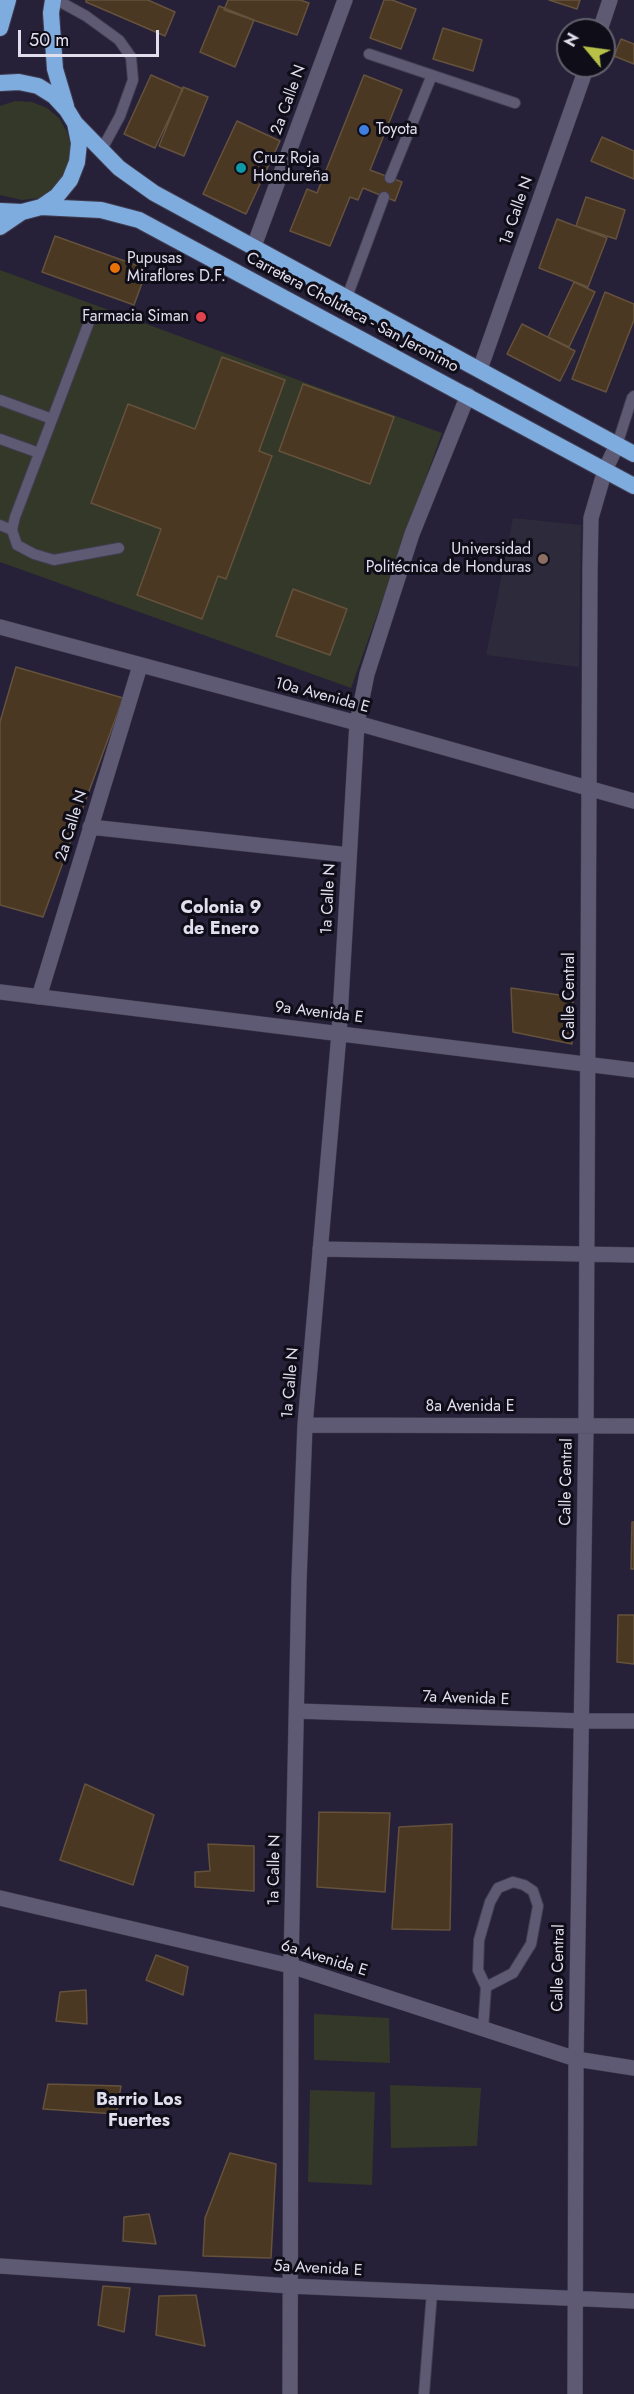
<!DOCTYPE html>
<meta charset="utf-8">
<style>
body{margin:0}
#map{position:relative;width:634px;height:2394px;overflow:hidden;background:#262138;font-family:Jost,sans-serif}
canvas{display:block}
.north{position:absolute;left:556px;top:18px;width:60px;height:60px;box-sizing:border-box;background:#0f0d17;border:2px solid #63616d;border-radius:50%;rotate:299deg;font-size:16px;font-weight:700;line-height:24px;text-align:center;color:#e1deee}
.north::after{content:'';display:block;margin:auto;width:21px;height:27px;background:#b7c148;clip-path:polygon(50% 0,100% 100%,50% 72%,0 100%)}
.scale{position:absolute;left:18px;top:30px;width:141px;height:27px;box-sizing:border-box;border:3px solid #e1deee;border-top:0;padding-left:8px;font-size:18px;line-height:21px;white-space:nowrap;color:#e1deee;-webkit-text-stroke:4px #0f0d17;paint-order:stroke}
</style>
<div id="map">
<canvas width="634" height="2394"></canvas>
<div class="north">N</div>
<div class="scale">50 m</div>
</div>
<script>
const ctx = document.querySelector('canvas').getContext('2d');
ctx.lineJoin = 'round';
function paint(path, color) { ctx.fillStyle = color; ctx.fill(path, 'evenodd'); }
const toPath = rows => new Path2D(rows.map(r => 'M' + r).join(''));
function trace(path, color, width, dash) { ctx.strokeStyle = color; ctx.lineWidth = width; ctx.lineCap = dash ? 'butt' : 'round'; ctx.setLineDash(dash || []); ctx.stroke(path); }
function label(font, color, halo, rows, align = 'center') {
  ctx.font = font + ' Jost,sans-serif'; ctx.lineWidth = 6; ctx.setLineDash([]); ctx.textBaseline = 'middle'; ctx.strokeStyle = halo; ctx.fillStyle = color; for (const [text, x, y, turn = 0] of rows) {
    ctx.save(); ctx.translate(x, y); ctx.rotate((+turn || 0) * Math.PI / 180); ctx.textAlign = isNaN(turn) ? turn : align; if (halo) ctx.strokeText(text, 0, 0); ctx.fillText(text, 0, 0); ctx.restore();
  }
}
paint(toPath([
 [513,518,581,525,579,667,486,655]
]), '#2d2a3b');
paint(toPath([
 [15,101,32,102,47,108,59,118,67,132,71,147,69,163,62,178,52,190,38,198,22,200,0,195,0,106],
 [0,270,442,433,351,688,0,562],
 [222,357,285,381,259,451,272,456,226,579,218,576,201,619,137,595,161,529,91,503,128,405,195,429],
 [314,2014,389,2018,390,2063,314,2060],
 [390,2085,481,2088,477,2146,391,2148],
 [310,2090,375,2092,372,2185,308,2182]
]), '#343828');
const building = toPath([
 [86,0,148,0,175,12,165,36,86,2,86,0],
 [228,0,300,0,309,3,297,35,224,10,228,0],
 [384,0,392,0,416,9,401,49,370,38,384,0],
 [549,0,580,0,577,9,549,0],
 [219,6,254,20,235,67,200,52,219,6],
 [443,28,482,40,473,71,433,59,443,28],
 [621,39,634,44,634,64,614,56,621,39],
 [151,75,183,89,155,148,124,134,151,75],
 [364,75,402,90,370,170,402,182,395,201,363,188,358,200,350,197,330,246,290,231,307,189,317,193,364,75],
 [183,87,208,97,184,156,159,146,183,87],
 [237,121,280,141,246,214,203,194,237,121],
 [602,137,634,151,634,179,591,161,602,137],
 [586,197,625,210,616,239,576,226,586,197],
 [557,219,607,238,588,287,539,268,557,219],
 [55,236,147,269,134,305,42,272,55,236],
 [574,282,595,292,569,347,548,337,574,282],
 [605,292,634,304,634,320,606,392,572,379,605,292],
 [522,324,575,351,560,381,507,354,522,324],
 [222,357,285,380,259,451,272,456,226,579,218,576,202,619,137,595,161,529,91,503,128,404,195,429,222,357],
 [303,384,394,417,370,484,279,451,303,384],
 [293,589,347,609,330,655,276,636,293,589],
 [16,667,123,698,43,917,0,905,0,722,16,667],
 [511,988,573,997,572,1044,513,1032,511,988],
 [632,1522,634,1522,634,1569,631,1569,632,1522],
 [618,1615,634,1615,634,1664,617,1662,618,1615],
 [85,1784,154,1815,133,1885,60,1860,85,1784],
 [319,1812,390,1813,385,1892,317,1887,319,1812],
 [452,1824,450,1930,392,1929,399,1827,452,1824],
 [208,1844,254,1846,254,1891,195,1887,195,1872,210,1871,208,1844],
 [156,1955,188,1967,183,1995,146,1980,156,1955],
 [86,1990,87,2024,56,2021,60,1992,86,1990],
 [48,2084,121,2086,116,2114,43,2109,48,2084],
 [230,2153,276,2164,271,2258,203,2256,205,2218,230,2153],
 [149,2214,156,2244,123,2241,124,2217,149,2214],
 [103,2286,130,2288,124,2332,98,2325,103,2286],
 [196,2295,205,2346,156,2335,159,2296,196,2295]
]);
paint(building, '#4a3823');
trace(building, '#65523c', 1.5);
const service = toPath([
 [57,0,86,16,119,40,131,57,133,80,120,116,101,151],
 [369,54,515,103],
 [390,178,432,75],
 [347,297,384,197],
 [91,317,15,517,12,530,17,545,34,554,54,560,119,548],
 [0,400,52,419],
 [0,439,39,453],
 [617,445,632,398,634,396],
 [0,525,12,530],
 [483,2029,486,1987,478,1970,479,1940,490,1902,498,1888,513,1882,524,1885,533,1891,538,1906,531,1944,513,1973,486,1987],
 [424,2394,432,2292]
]);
const minor = toPath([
 [600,30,610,0],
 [254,246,345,0],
 [480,369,587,66],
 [0,627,357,723,634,801],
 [90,827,349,855],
 [0,992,634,1070],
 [39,997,140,666],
 [320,1249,634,1255],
 [305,1425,634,1426],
 [297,1711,582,1721,634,1721],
 [0,1898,291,1966,576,2059,634,2068],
 [0,2266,290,2286,634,2301],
 [290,2394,291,1966,299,1580,305,1425,339,1034,357,723,367,674,412,534,468,395],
 [575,2394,576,2059,586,1426,590,570,591,518,605,470,617,445]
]);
const trunk = toPath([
 [53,0,51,13,55,69,66,106],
 [0,28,8,0],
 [0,83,19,82,38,86,54,96,67,110,75,123,79,143,77,162,70,180,57,196,41,207,22,212,0,211],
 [75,123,119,168,154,193,634,454],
 [41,207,101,210,139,220,634,486],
 [0,227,22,212]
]);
trace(service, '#413d51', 12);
trace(minor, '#413d51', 16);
trace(trunk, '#413d51', 18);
trace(service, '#5f5a74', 10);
trace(minor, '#5f5a74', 15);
trace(trunk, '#7facde', 16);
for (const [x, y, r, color] of [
 [364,130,6,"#3f7fe0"],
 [241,168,6,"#0f9aa8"],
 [115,268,6,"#e8710a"],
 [201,317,6,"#e0444e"],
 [543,559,6,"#8d6e63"]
]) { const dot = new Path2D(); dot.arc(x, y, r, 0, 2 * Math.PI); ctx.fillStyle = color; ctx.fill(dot); trace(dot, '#0f0d17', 2); }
label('16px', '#e1deee', '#0f0d17', [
 ["2a Calle N",289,100,-70],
 ["1a Calle N",517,211,-71],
 ["Carretera Choluteca - San Jeronimo",352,313,28],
 ["10a Avenida E",322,696,15],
 ["2a Calle N",72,826,-73],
 ["1a Calle N",329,899,-87],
 ["Calle Central",570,996,-90],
 ["9a Avenida E",319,1013,7],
 ["1a Calle N",291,1383,-85],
 ["8a Avenida E",470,1407],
 ["Calle Central",567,1482,-89],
 ["7a Avenida E",466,1699,2],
 ["1a Calle N",275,1870,-89],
 ["6a Avenida E",324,1959,17],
 ["Calle Central",559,1968,-89],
 ["5a Avenida E",318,2269,3]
]);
label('16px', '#e1deee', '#0f0d17', [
 ["Toyota",376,130],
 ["Cruz Roja",253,159],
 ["Hondureña",253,177],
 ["Pupusas",127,259],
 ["Miraflores D.F.",127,277],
 ["Farmacia Siman",189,317,"right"],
 ["Universidad",531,550,"right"],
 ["Politécnica de Honduras",531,568,"right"]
], 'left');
label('bold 18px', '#e1deee', '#0f0d17', [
 ["Colonia 9",221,909],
 ["de Enero",221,930],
 ["Barrio Los",139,2101],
 ["Fuertes",139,2122]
]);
</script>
